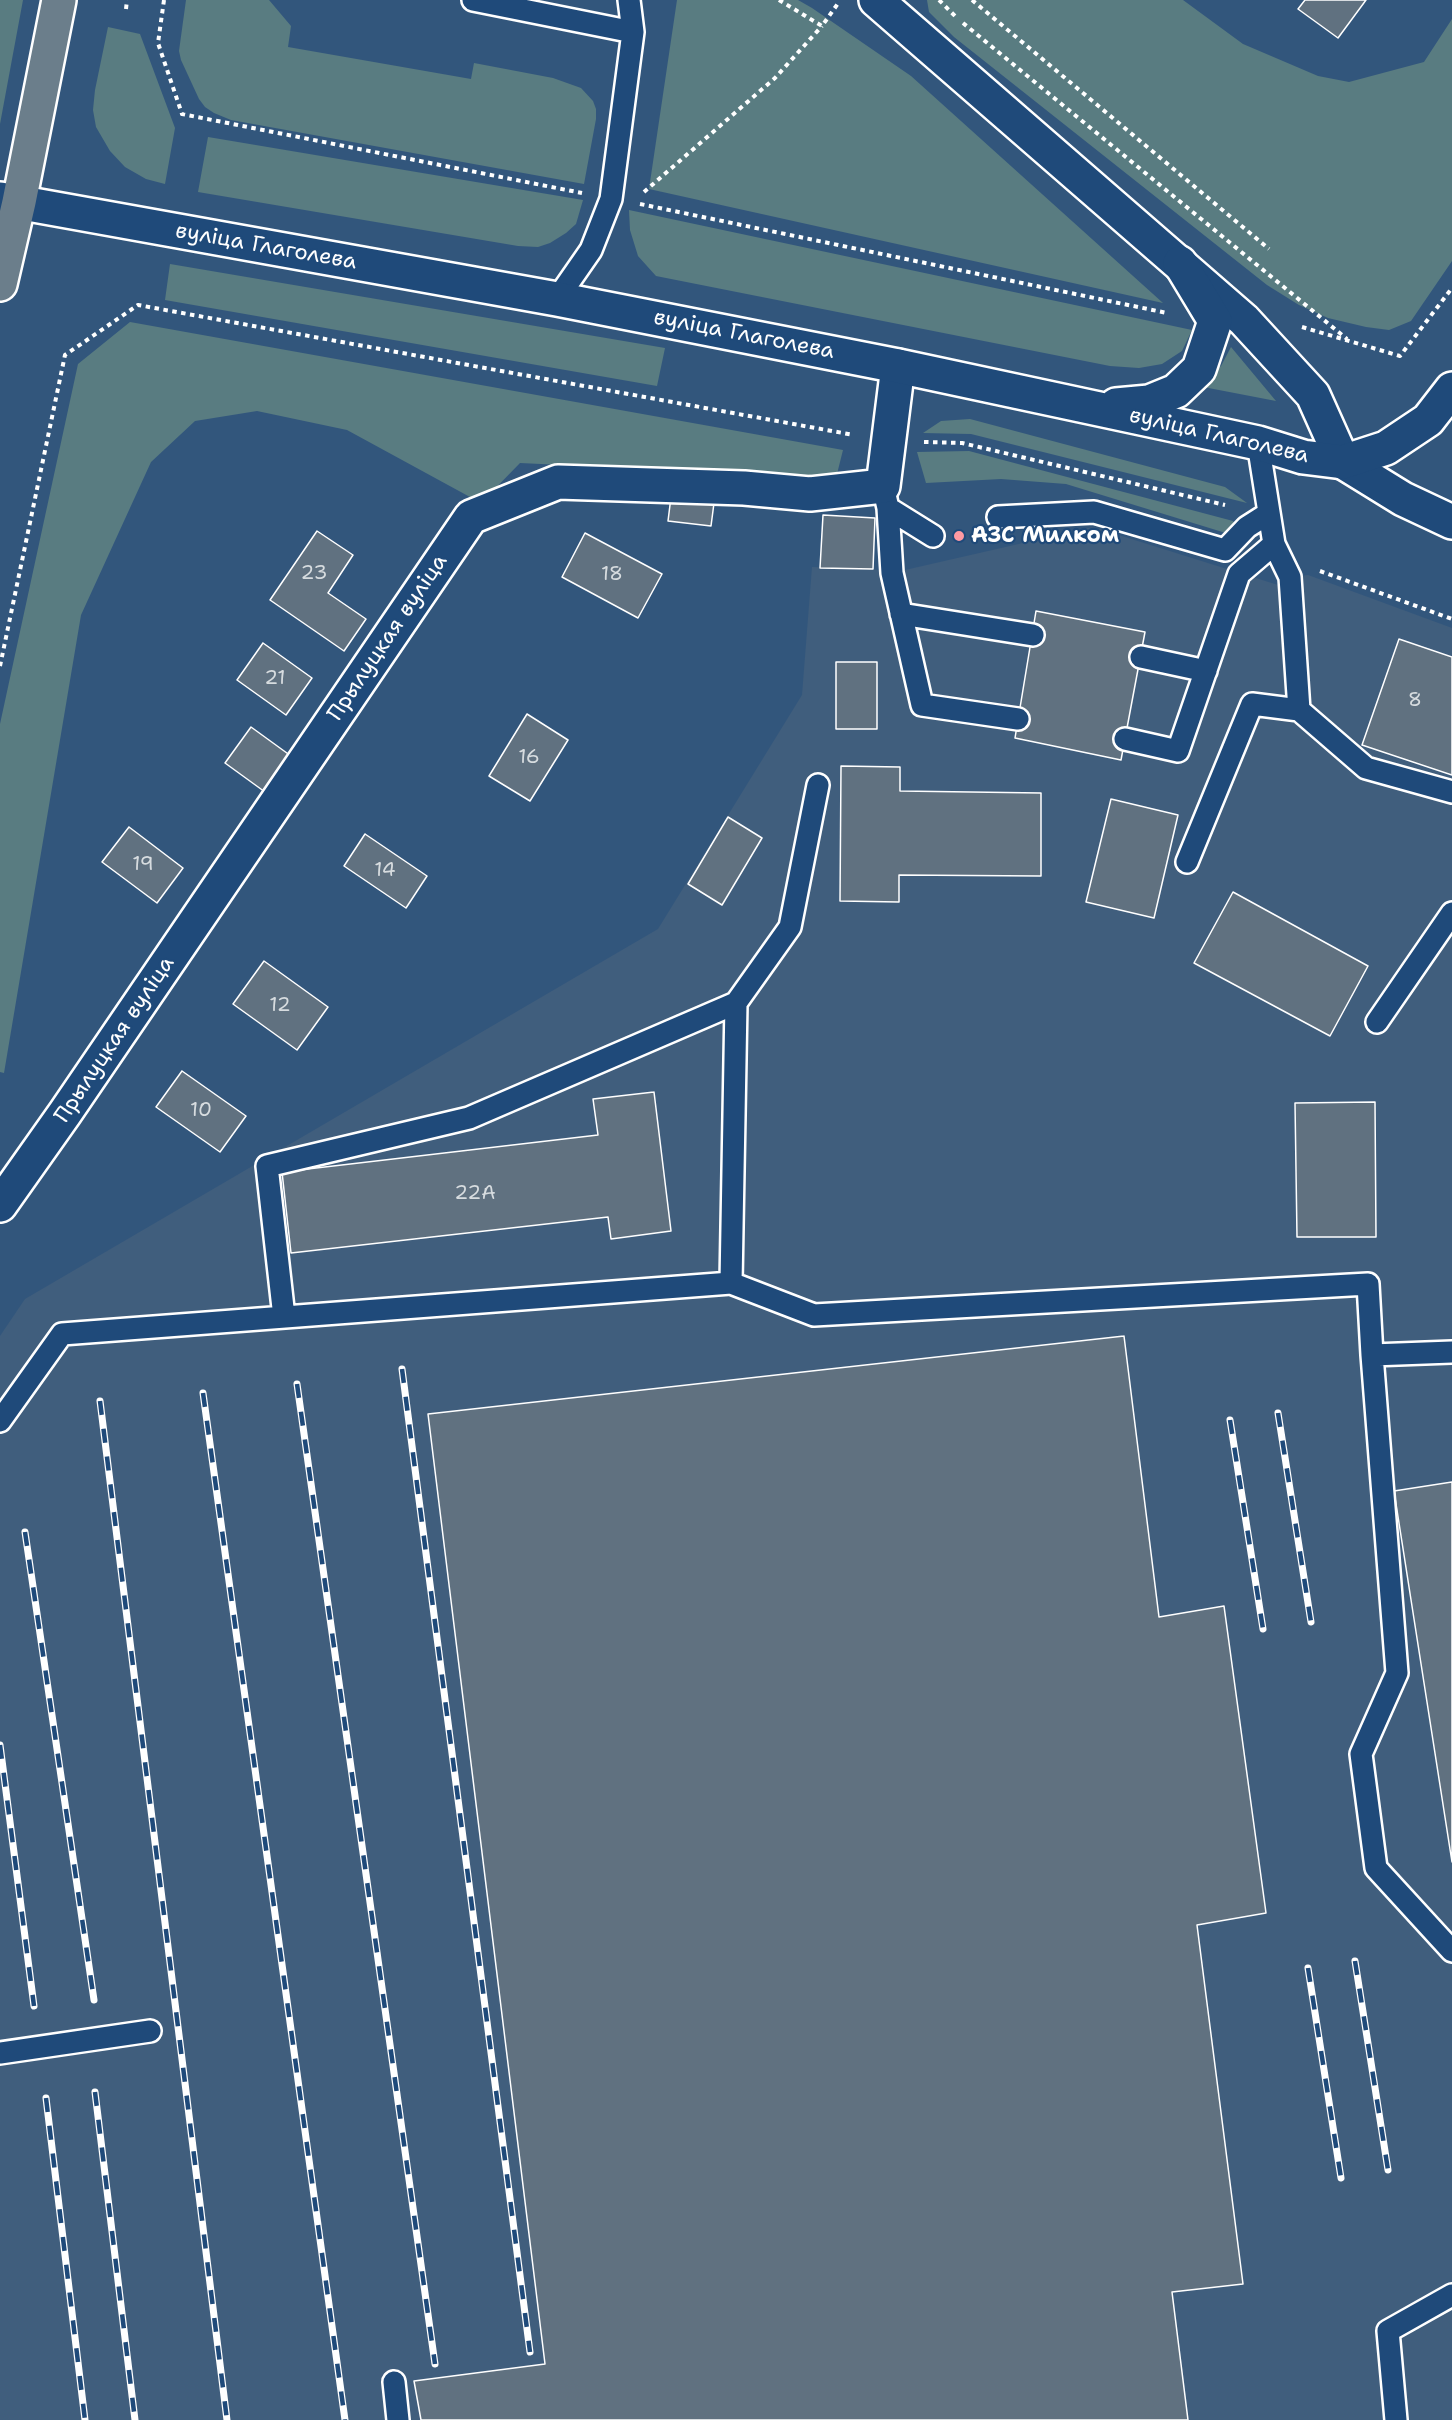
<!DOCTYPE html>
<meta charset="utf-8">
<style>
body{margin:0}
canvas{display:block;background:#32567c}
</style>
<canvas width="1452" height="2420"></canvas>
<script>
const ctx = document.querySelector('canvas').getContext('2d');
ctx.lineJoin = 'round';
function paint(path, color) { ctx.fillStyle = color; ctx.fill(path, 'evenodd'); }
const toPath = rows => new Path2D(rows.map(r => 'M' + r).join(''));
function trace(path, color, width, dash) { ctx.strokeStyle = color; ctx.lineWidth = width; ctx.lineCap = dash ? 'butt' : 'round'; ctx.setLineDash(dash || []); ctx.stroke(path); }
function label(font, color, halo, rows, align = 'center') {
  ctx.font = font + ' "Shantell Sans",sans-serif'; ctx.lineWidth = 4.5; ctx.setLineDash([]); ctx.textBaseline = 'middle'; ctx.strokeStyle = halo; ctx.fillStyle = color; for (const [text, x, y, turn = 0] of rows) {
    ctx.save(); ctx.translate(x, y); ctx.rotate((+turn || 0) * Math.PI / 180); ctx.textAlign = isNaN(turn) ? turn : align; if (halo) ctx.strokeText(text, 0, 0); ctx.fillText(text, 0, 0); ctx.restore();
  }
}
paint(toPath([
 [1093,527,1278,585,1290,577,1308,575,1452,628,1452,2420,0,2420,0,1336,25,1299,658,929,802,695,812,567,873,569,892,573]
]), '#405e7d');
paint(toPath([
 [0,0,23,0,0,124],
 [186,0,269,0,291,26,288,47,471,79,474,63,553,78,581,88,593,101,596,109,596,119,584,184,231,120,214,113,205,107,199,99,181,60,179,51],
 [677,0,798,0,812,8,911,76,1163,303,649,189],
 [927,0,1183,0,1243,44,1318,76,1349,82,1424,62,1452,19,1452,261,1411,321,1389,330,1366,327,1328,318,1299,305,1267,285,954,37,929,12],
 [108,27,140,34,175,128,165,184,146,179,125,167,110,151,96,127,93,110,95,90],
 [208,137,583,200,576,224,566,233,550,243,538,247,518,246,198,192],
 [629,210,1192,330,1182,351,1162,364,1139,368,1110,366,656,276,638,256,630,230],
 [170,264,665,348,657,386,165,300],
 [130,322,843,450,836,478,520,463,481,503,347,430,257,411,195,421,151,462,81,615,4,1073,0,1072,0,724,78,364],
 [1231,347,1276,401,1193,385,1221,366],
 [970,419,1225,487,1247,503,971,434,923,433,941,421],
 [969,451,1233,521,1236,526,1229,534,1066,484,1001,479,926,483,917,452]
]), '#597c81');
const building = toPath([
 [1305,0,1366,0,1338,38,1298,9,1305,0],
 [671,497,714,503,711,526,668,521,671,497],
 [823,515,875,518,873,569,820,568,823,515],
 [317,531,353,555,328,593,366,619,344,651,270,600,317,531],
 [585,533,662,574,638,618,562,577,585,533],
 [1036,611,1145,632,1121,760,1015,738,1036,611],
 [1399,639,1452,657,1452,775,1362,745,1399,639],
 [263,643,312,678,286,715,237,680,263,643],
 [836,662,877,662,877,729,836,729,836,662],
 [527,714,568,740,530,801,489,776,527,714],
 [251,727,291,756,265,792,225,763,251,727],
 [841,766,900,767,900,791,1041,793,1041,876,899,875,899,902,840,901,841,766],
 [1111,799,1178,815,1154,918,1086,902,1111,799],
 [728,817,762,838,722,905,688,884,728,817],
 [129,827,183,868,157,903,102,862,129,827],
 [365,834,427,876,406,908,344,866,365,834],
 [1233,892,1368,966,1330,1036,1194,963,1233,892],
 [264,961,328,1007,297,1050,233,1004,264,961],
 [182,1071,246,1116,220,1152,156,1107,182,1071],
 [654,1092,671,1231,611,1239,608,1217,291,1253,282,1172,598,1135,593,1099,654,1092],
 [1375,1102,1376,1237,1297,1237,1295,1103,1375,1102],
 [1124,1336,1159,1617,1224,1606,1266,1913,1197,1925,1243,2284,1172,2292,1188,2420,421,2420,414,2381,545,2364,428,1414,1124,1336],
 [1452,1482,1452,1862,1394,1491,1452,1482]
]);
paint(building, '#607180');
trace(building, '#fff', 1.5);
const service = toPath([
 [473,0,633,32],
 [557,299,591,250,611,199,633,32,629,0],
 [1258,443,1274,544,1290,577,1299,710,1366,768,1452,792],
 [883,486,888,508,892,573,922,705,1018,719],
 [888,508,933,536],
 [998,517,1094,512,1225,550,1247,527,1269,513],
 [901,614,1033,635],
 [1141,657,1206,671],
 [1125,739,1178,751,1239,574,1274,544],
 [1187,862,1252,704,1299,710],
 [1377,1022,1452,913],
 [731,1283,814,1315,1368,1284,1372,1355,1452,1352],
 [284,1317,267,1166,469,1118,736,1003],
 [1372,1355,1397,1673,1361,1754,1376,1868,1452,1951],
 [0,1421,62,1334,731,1283,736,1003,790,927,818,785],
 [0,2053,150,2031],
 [394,2382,398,2420],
 [1396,2420,1388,2331,1452,2295]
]);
const minor = toPath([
 [876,0,1244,320,1313,395,1343,462,1403,499,1452,522],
 [0,1205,65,1113,471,517,558,482,744,488,810,494,883,486,898,366]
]);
const tertiary = toPath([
 [0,199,557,299,898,366,1258,443,1303,457,1343,462,1386,448,1428,420,1452,389],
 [1116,405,1149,402,1176,391,1199,369,1215,321,1180,263]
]);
const primary = toPath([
 [0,284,19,202,59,0]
]);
trace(service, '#fff', 26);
trace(minor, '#fff', 38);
trace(tertiary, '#fff', 38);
trace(primary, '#fff', 38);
trace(toPath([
 [164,0,158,43,182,114,582,193],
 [779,0,822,26,839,2],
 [939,0,958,19],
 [972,0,1269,249],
 [126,9,127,0],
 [963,23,1347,339],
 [644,192,775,78,822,26],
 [640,204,1167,313],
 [1302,327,1400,356,1452,288],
 [924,442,962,443,1225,505],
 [1320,571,1452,619],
 [0,666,65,355,138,305,854,435]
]), '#fff', 4, [4.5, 4.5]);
trace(service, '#1f4a7a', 21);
trace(minor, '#1f4a7a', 33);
trace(tertiary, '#1f4a7a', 33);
trace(primary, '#6b7e8b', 33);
const rail = toPath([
 [402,1369,530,2352],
 [297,1384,435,2364],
 [203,1393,345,2420],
 [100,1401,227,2420],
 [1278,1413,1311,1622],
 [1230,1420,1263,1629],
 [25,1532,94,2000],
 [0,1745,34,2006],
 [1355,1961,1388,2170],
 [1308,1968,1341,2178],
 [95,2092,135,2420],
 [46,2098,85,2420]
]);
trace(rail, '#fff', 7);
trace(rail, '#1f4a7a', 4.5, [14]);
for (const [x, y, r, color] of [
 [959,536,6,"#ff9aa2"]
]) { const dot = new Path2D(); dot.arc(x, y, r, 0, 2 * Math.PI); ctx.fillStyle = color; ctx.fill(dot); trace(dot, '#1f4a7a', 2); }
label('20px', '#d7dcdf', null, [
 ["23",314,574],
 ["18",612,575],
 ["21",275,679],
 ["8",1415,701],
 ["16",529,758],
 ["19",143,865],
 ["14",385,871],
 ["12",280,1006],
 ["10",201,1111],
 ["22А",475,1194]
]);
label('22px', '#fff', '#1f4a7a', [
 ["вуліца Глаголева",266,247,10],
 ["вуліца Глаголева",744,335,11],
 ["вуліца Глаголева",1219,436,13],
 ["Прылуцкая вуліца",388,638,-56],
 ["Прылуцкая вуліца",115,1040,-56]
]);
label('bold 22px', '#fff', '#1f4a7a', [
 ["АЗС Милком",971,536]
], 'left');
</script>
